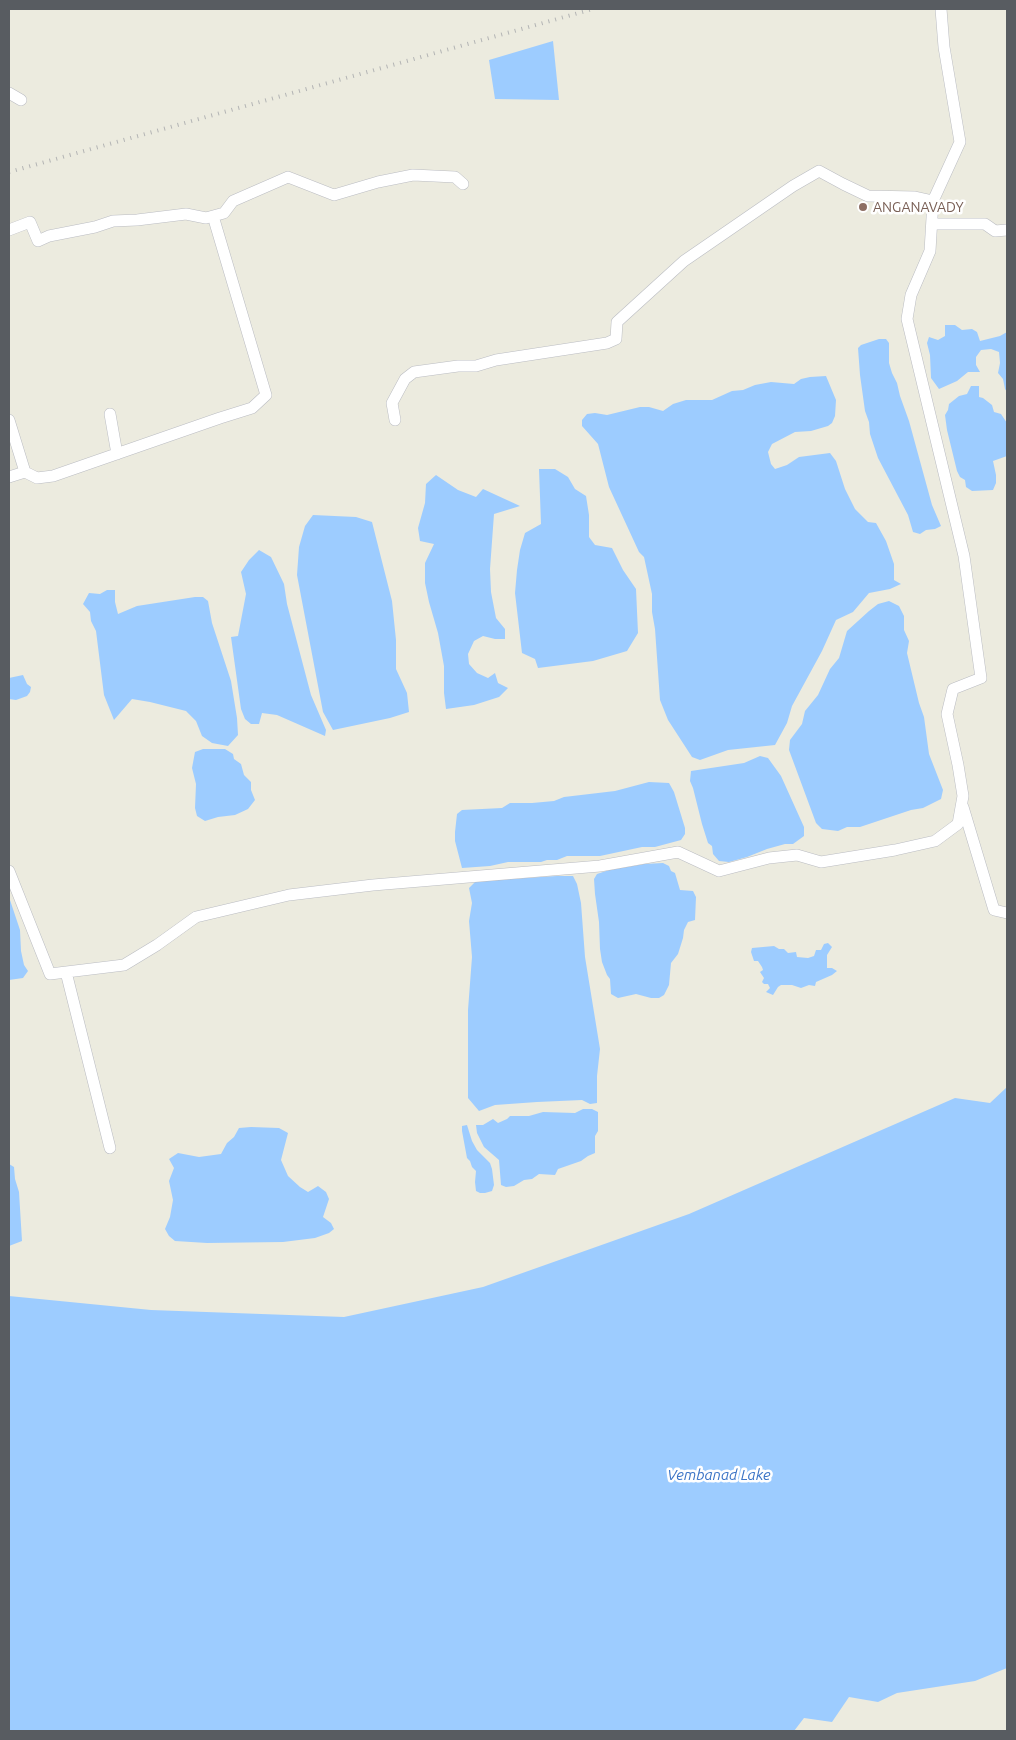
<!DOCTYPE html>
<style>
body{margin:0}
#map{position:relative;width:1016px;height:1740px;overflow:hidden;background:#ecebdf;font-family:Ubuntu,sans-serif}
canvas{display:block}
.frame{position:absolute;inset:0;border:10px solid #585c61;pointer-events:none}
</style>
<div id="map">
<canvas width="1016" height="1740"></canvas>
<div class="frame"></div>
</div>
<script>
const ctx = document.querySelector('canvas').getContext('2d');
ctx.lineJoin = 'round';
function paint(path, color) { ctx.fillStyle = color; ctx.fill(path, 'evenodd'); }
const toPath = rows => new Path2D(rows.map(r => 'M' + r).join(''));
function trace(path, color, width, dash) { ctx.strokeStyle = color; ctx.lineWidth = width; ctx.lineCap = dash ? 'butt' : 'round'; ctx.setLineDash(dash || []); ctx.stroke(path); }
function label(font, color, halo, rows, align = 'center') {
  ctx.font = font + ' Ubuntu,sans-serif'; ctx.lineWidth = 5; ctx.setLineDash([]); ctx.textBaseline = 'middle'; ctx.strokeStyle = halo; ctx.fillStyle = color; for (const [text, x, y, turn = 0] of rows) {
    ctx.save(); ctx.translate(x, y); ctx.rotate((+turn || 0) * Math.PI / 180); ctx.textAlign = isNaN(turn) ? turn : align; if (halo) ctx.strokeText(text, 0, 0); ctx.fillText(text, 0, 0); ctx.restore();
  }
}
paint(toPath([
 [553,41,559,100,495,99,489,60],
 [945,325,955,325,962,330,972,329,977,332,980,341,1000,336,1007,332,1007,392,1005,389,1003,379,998,373,1000,363,999,352,991,349,981,350,976,357,976,365,980,372,968,372,957,381,939,389,931,378,930,355,927,343,929,337,938,340,945,336],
 [879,339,886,339,889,343,889,363,892,373,897,383,900,396,909,421,932,505,941,526,935,529,926,530,920,534,913,532,908,515,878,458,870,434,869,422,865,411,860,375,858,348,861,345],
 [826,376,836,400,835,416,832,423,828,426,811,431,795,432,772,444,768,452,771,464,775,469,787,465,799,457,830,453,836,461,845,489,855,509,868,522,876,523,886,541,894,564,894,580,901,584,890,589,869,593,853,612,836,620,822,651,792,706,787,723,775,745,728,750,700,760,692,757,668,720,660,700,655,629,652,612,652,594,644,557,639,552,609,487,598,444,582,426,582,420,587,414,595,413,607,415,640,407,649,407,663,411,673,404,686,400,712,400,732,391,743,390,755,385,771,382,794,384,801,379,810,377],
 [971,386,979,386,979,397,983,398,992,405,994,412,1001,414,1007,423,1007,456,993,461,996,475,996,483,993,490,972,491,966,487,965,480,960,477,957,471,947,430,945,415,948,410,949,404,959,396,967,394],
 [539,469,555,469,568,477,575,489,586,496,589,515,589,537,595,545,612,548,623,570,636,589,638,633,627,651,593,661,538,668,535,659,522,653,515,593,517,570,520,550,525,533,541,524],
 [436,475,458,490,476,497,483,489,520,506,494,514,490,569,491,592,496,618,505,629,505,639,495,639,483,636,474,641,468,654,469,664,477,673,488,678,495,673,498,683,508,688,499,697,474,705,446,709,444,693,444,666,438,633,429,602,425,583,425,563,434,544,420,541,418,528,425,503,426,484],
 [313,515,356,517,372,522,392,601,396,640,396,669,407,693,409,712,390,718,333,730,323,712,297,575,299,547,305,526],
 [259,550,271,557,284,584,287,604,311,695,326,730,325,736,277,715,262,713,259,724,251,724,245,719,241,709,231,637,238,636,246,594,241,572,249,560],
 [107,590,115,590,115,602,118,614,137,606,195,597,203,597,208,601,212,623,231,681,237,718,238,735,228,746,212,743,202,736,196,721,186,711,150,702,132,699,114,720,104,695,96,631,91,621,90,612,83,604,89,593,100,594],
 [889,601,899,606,904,616,904,630,909,641,907,653,919,703,924,717,929,754,943,790,941,799,923,808,911,810,860,827,847,827,838,831,822,829,816,823,789,750,790,740,802,724,805,711,818,695,830,669,839,658,847,631,869,611,878,604],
 [23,675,27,684,31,687,30,692,27,696,16,700,9,699,9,678],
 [203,749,225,749,233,754,234,759,241,764,244,775,251,782,251,790,255,800,248,809,235,815,218,817,205,821,197,816,195,808,196,784,192,768,195,752],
 [760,756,768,758,781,776,804,827,804,836,793,844,785,844,767,849,747,857,729,862,719,861,713,854,712,846,708,843,702,824,693,788,690,781,691,771,744,763],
 [649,782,669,783,674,792,685,828,685,834,681,840,655,847,642,847,600,856,567,856,557,860,547,860,541,862,508,862,490,866,462,868,455,841,455,832,457,814,462,810,502,808,510,803,532,803,554,801,564,797,615,791],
 [663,863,669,866,671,871,675,873,680,890,693,891,696,897,695,920,688,922,684,930,683,938,678,954,671,963,669,985,664,995,659,998,651,998,636,994,618,998,611,994,610,979,607,975,602,962,600,949,599,922,595,894,594,879,597,874,609,870,644,864],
 [557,876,573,876,577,884,581,903,585,957,600,1049,597,1076,597,1103,590,1104,582,1100,537,1102,495,1105,479,1111,468,1098,468,1010,472,957,469,921,472,903,469,888,476,881],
 [9,897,20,930,21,951,24,965,28,971,23,978,9,980],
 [828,943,832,947,827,955,827,968,832,968,837,971,832,975,816,982,815,986,809,985,801,988,792,985,781,985,778,987,773,995,766,992,770,988,768,984,764,984,762,982,764,978,760,972,763,970,762,967,758,961,754,961,751,952,752,948,774,946,779,949,784,949,788,953,796,952,797,957,808,958,814,956,816,950,821,950,824,944],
 [1007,1087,1007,1668,975,1681,897,1693,878,1702,849,1697,832,1722,804,1718,794,1731,9,1731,9,1296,151,1310,344,1317,483,1287,689,1214,955,1098,990,1103],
 [583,1109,592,1109,598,1112,598,1131,595,1136,595,1153,588,1156,581,1161,558,1169,555,1175,539,1174,532,1179,524,1180,514,1186,506,1187,501,1185,499,1160,484,1147,477,1133,476,1125,483,1125,493,1119,498,1123,507,1119,510,1116,529,1116,543,1112,575,1113],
 [467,1125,472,1141,477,1150,490,1163,492,1169,494,1185,492,1191,485,1193,480,1193,476,1191,475,1182,476,1171,472,1167,470,1161,467,1158,462,1131,462,1126],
 [251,1127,279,1128,288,1133,281,1160,288,1176,300,1187,308,1192,318,1186,326,1192,329,1199,323,1217,331,1223,334,1229,329,1233,315,1238,283,1242,207,1243,175,1241,169,1236,165,1229,170,1217,173,1200,169,1181,174,1168,169,1159,178,1153,199,1157,221,1154,227,1143,234,1137,239,1128],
 [9,1164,14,1167,15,1179,19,1192,22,1241,9,1246]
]), '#9dccff');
const minor = toPath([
 [9,93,21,100],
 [932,224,985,224,995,231,1007,230],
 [9,230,30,222,38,241,49,236,95,227,113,221,137,220,186,214,206,218,224,213,233,201,288,177,334,195,378,182,413,175,455,177,463,184],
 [110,414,117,454],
 [9,420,25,472,37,478,53,476,220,418,252,408,266,395,213,216],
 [395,420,392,403,405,379,414,372,458,366,476,366,496,360,607,343,616,339,617,322,684,261,793,186,819,171,843,184,868,196,915,197,933,201],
 [9,477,25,472],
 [963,807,994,910,1007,913],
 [9,871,50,974,124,965,157,945,196,917,289,895,373,885,600,866,678,852,719,871,769,858,797,855,821,862,895,850,935,841,958,824,963,796,958,765,947,714,953,689,981,678,964,556,907,319,911,295,930,251,933,201,960,142,944,47,941,9],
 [66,972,110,1148]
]);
trace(minor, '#babcc2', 12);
trace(minor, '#fff', 11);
trace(toPath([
 [9,172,593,9]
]), '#b3b4b4', 4, [1, 6]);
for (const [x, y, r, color] of [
 [863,207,5,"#8d6e63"]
]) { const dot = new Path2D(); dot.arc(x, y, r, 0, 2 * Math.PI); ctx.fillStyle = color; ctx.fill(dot); trace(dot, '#fff', 2); }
label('14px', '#785e54', '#fff', [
 ["ANGANAVADY",873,207]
], 'left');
label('italic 15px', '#3b74c6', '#fff', [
 ["Vembanad Lake",719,1475]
]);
</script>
